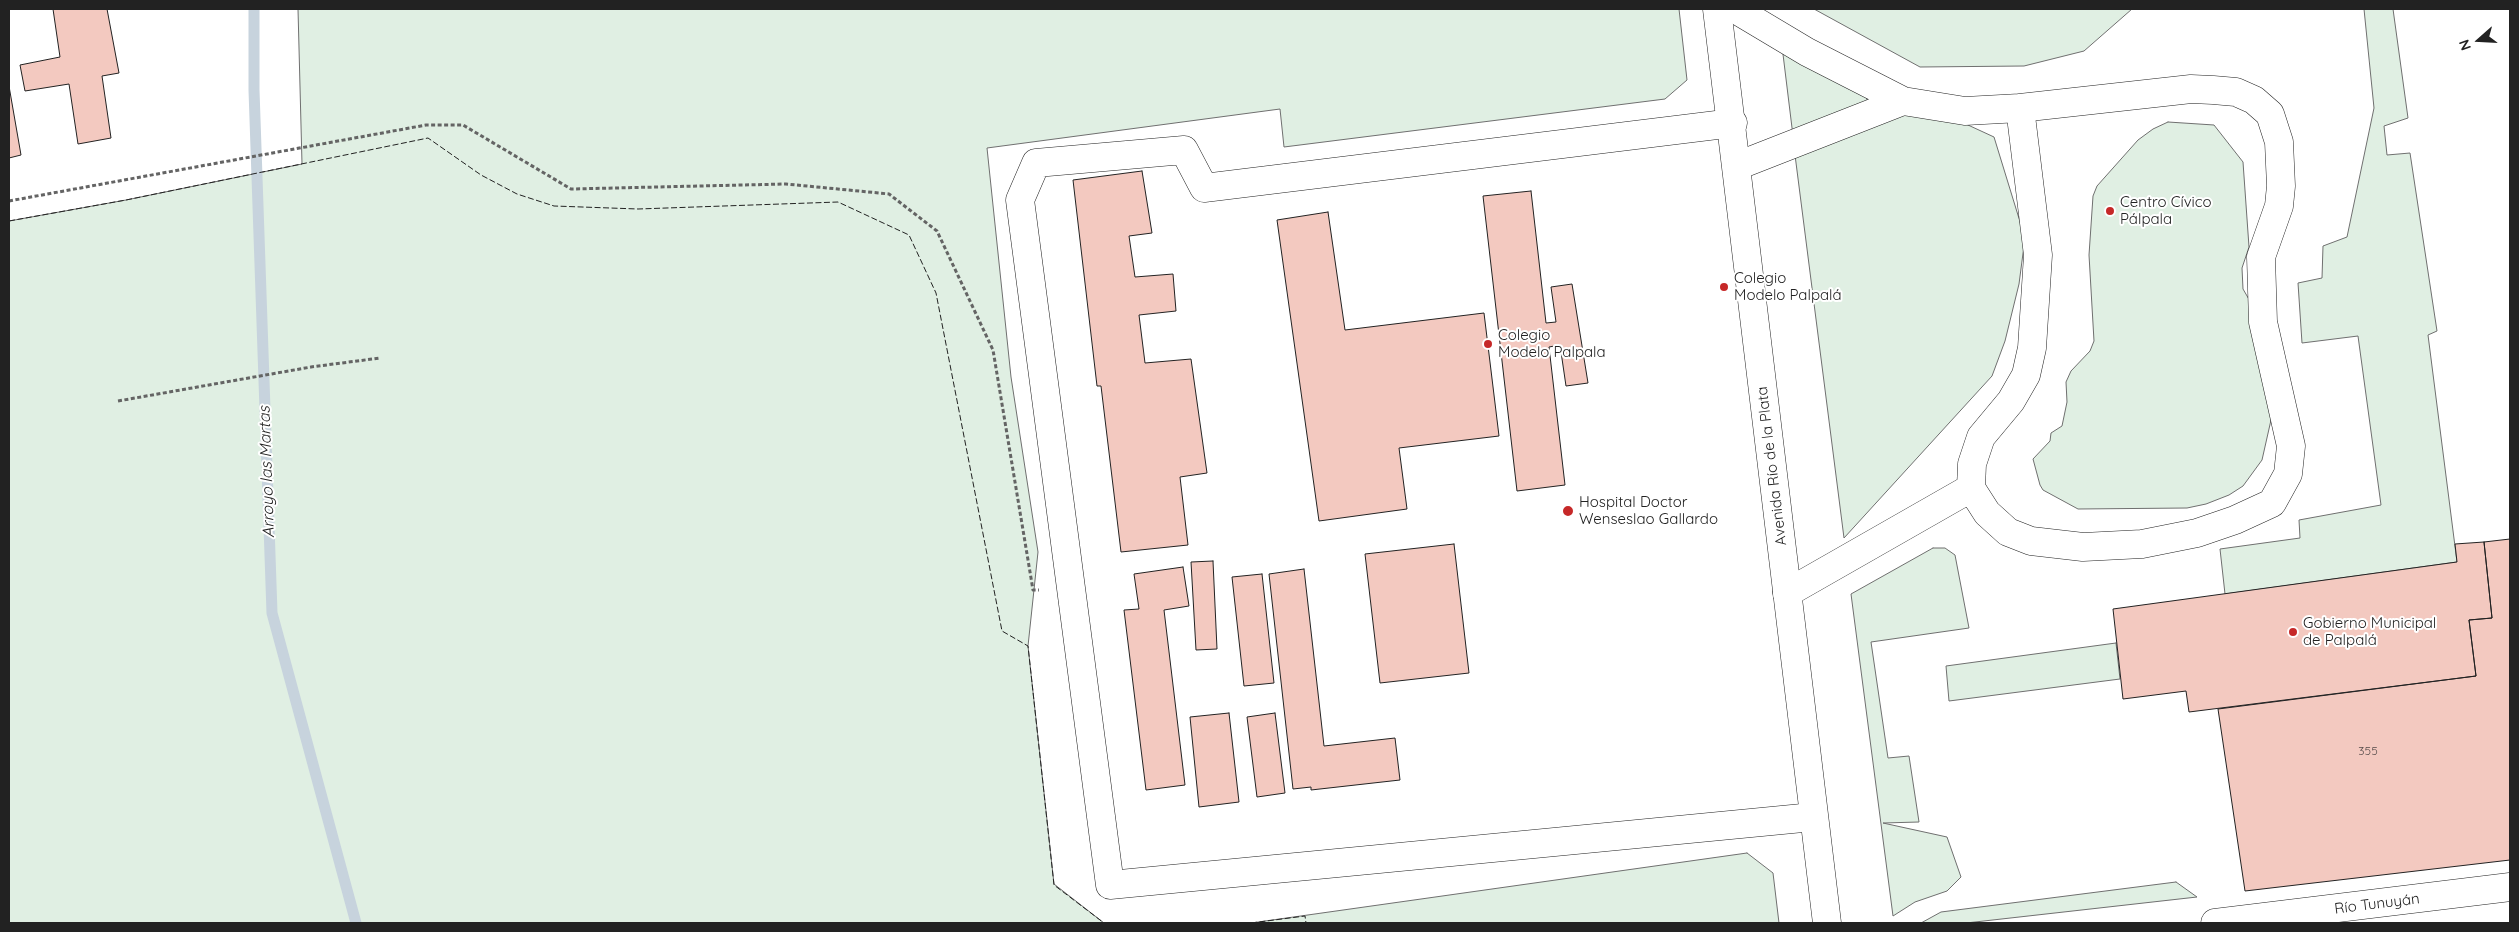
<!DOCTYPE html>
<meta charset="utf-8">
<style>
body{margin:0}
#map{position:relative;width:2519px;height:932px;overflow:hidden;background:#fff;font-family:Quicksand,sans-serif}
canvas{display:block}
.frame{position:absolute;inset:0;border:10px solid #222;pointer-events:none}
.north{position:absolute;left:2454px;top:15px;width:50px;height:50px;-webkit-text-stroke:4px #fff;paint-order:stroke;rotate:251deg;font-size:14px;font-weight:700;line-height:20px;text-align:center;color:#222}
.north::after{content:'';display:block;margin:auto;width:18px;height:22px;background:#222;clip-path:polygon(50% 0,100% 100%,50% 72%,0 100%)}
</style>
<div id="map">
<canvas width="2519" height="932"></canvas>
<div class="frame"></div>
<div class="north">N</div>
</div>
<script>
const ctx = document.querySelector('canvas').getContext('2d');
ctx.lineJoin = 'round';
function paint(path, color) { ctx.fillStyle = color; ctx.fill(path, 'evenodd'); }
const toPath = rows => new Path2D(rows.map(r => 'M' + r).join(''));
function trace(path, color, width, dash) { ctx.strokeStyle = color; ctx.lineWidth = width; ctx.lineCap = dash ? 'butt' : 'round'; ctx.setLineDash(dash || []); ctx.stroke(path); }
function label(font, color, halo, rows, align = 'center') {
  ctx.font = font + ' Quicksand,sans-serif'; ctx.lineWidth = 4; ctx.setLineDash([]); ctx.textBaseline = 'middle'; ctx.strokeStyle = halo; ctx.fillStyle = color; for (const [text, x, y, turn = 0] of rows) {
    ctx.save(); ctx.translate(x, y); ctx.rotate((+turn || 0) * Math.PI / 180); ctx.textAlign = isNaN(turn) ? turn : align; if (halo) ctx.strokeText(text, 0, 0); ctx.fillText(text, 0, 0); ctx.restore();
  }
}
const green = toPath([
 [298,9,1679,9,1687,80,1665,99,1284,147,1280,109,987,148,1011,377,1038,552,1028,646,1054,884,1104,923,9,923,9,221,126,200,302,164,298,9],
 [1814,9,2132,9,2084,51,2024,66,1920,67,1814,9],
 [2364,9,2393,9,2408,118,2384,126,2387,155,2410,153,2437,331,2428,335,2457,562,2225,594,2220,549,2300,538,2299,520,2381,505,2358,336,2302,343,2298,283,2322,278,2323,246,2347,237,2374,108,2364,9],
 [1782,46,1864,91,1869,105,1793,136,1782,46],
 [1904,113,1942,113,1994,137,2025,238,2019,284,2005,341,1992,376,1844,538,1795,155,1904,113],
 [2168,122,2214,125,2243,162,2249,247,2242,268,2243,289,2254,308,2258,360,2269,397,2271,420,2262,460,2243,486,2229,495,2206,504,2187,508,2078,509,2043,490,2040,485,2033,459,2050,441,2051,433,2062,426,2067,402,2066,382,2071,371,2090,351,2094,341,2089,255,2093,196,2097,186,2138,140,2153,129,2168,122],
 [1933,548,1945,548,1955,555,1969,628,1871,642,1888,758,1909,756,1919,822,1883,823,1947,837,1961,877,1947,891,1915,902,1893,916,1851,594,1933,548],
 [2116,643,2120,679,1949,701,1946,666,2116,643],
 [1747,853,1773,873,1779,923,1251,923,1747,853],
 [2176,882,2197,897,1966,923,1921,923,1941,912,2176,882]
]);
paint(green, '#e0efe3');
trace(green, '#6f6f6f', 1);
trace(toPath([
 [254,9,254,90,272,613,356,923]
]), '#c7d3dd', 11);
const building = toPath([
 [53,9,107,9,119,73,102,76,111,138,78,144,69,84,25,91,20,65,60,57,53,9],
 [9,86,21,155,9,158,9,86],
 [1142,171,1152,233,1129,236,1135,277,1173,274,1176,311,1139,315,1145,363,1191,359,1207,473,1180,477,1188,545,1121,552,1101,386,1097,386,1073,180,1142,171],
 [1531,191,1546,323,1556,322,1551,287,1572,284,1588,383,1566,386,1560,345,1549,347,1565,485,1517,491,1483,196,1531,191],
 [1328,212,1345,330,1484,313,1499,436,1399,448,1407,509,1319,521,1277,220,1328,212],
 [2510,539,2510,860,2245,891,2218,709,2476,676,2469,620,2492,618,2484,542,2510,539],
 [2484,542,2492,618,2469,620,2476,676,2189,712,2186,691,2123,699,2113,609,2457,562,2455,544,2484,542],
 [1454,544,1469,673,1380,683,1365,554,1454,544],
 [1213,561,1217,649,1196,650,1191,562,1213,561],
 [1183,567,1189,606,1164,610,1185,785,1146,790,1124,610,1139,609,1134,574,1183,567],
 [1304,569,1324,746,1395,738,1400,780,1311,790,1311,787,1293,789,1269,574,1304,569],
 [1262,574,1274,683,1244,686,1232,577,1262,574],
 [1229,713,1239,802,1199,807,1190,717,1229,713],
 [1275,713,1285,793,1257,797,1247,717,1275,713]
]);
paint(building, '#f3c9c0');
trace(building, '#222', 1);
const minor = toPath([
 [1735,9,1807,52,1903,101,1965,111,2020,108,2191,89,2213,90,2236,92,2254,100,2270,114,2279,142,2281,186,2279,206,2261,257,2263,322,2291,446,2288,474,2272,503,2235,520,2197,533,2142,544,2083,547,2031,541,2008,532,1987,513,1971,488,1972,464,1981,437,2011,401,2026,375,2032,348,2038,255,2020,108],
 [1733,123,1204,188,1184,150,1036,163,1020,200,1110,885,1813,817],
 [1737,166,1903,101],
 [1787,593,1971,488],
 [2215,923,2510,887]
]);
const major = toPath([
 [1717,9,1827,923]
]);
trace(minor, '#222', 29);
trace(major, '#222', 29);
trace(toPath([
 [9,201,426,125,463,125,571,189,786,184,889,194,937,231,993,350,1033,590,1039,590],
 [118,401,311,367,380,358]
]), '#646464', 3, [4, 2.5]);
trace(minor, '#fff', 28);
trace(major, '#fff', 28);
trace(toPath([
 [9,221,126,200,428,138,481,175,517,194,554,206,638,209,838,202,909,235,936,293,1002,631,1028,646,1054,885,1104,923],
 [1251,923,1305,916,1306,923]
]), '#222', 1, [6, 2.5]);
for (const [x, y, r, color] of [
 [2110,211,5,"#c62828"],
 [1724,287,5,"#c62828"],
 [1488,344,5,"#c62828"],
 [1568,511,6,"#c62828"],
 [2293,632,5,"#c62828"]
]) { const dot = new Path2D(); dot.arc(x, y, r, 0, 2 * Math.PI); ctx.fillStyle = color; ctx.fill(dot); trace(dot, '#fff', 2); }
label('12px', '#564c4a', null, [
 ["355",2368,751]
]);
label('15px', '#222', '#fff', [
 ["Centro Cívico",2120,202],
 ["Pálpala",2120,219],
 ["Colegio",1734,278],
 ["Modelo Palpalá",1734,295],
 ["Colegio",1498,335],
 ["Modelo Palpala",1498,352],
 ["Hospital Doctor",1579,502],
 ["Wenseslao Gallardo",1579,519],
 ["Gobierno Municipal",2303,623],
 ["de Palpalá",2303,640]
], 'left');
label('15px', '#222', '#fff', [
 ["Avenida Río de la Plata",1772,466,-97],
 ["Río Tunuyán",2377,904,-7]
]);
label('italic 16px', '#222', '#fff', [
 ["Arroyo las Martas",267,472,-92]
]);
</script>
